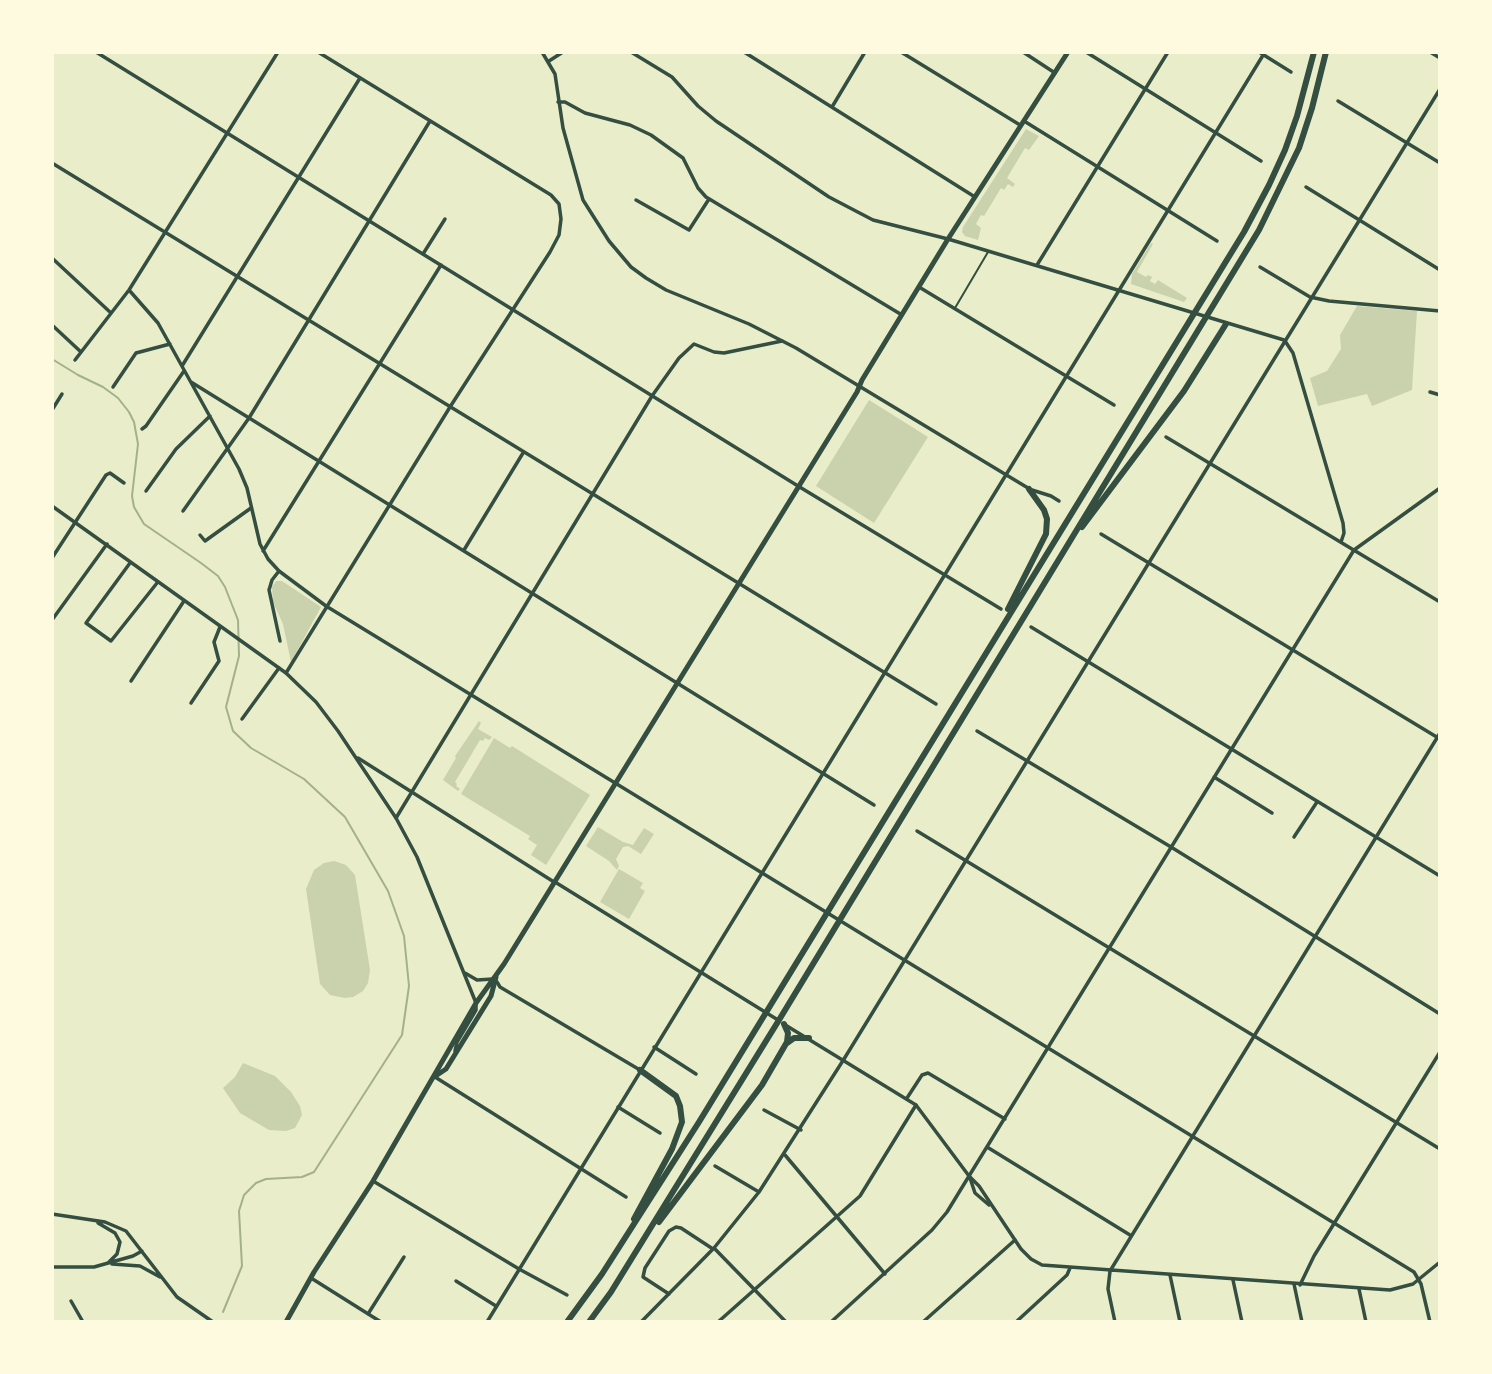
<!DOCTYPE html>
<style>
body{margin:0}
#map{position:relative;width:1492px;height:1374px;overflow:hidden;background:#e9edc9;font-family:"DM Sans",sans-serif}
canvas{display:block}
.frame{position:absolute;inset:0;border:54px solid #fefae0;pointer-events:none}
</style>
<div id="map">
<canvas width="1492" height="1374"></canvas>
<div class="frame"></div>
</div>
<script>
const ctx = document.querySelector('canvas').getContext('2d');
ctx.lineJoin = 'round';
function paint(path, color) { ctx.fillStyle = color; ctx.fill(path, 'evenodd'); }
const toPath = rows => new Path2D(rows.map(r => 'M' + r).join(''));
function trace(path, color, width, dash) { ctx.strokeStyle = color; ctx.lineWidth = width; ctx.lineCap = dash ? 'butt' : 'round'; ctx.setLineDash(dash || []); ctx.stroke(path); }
paint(toPath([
 [1026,129,1039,136,1029,150,1025,148,1007,178,1015,184,1013,187,1008,184,1004,190,1001,188,984,216,981,215,976,224,981,228,978,240,965,236,962,232,963,227],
 [1151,243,1153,244,1137,272,1146,277,1148,275,1152,277,1150,281,1155,284,1158,280,1187,298,1184,302,1131,284,1132,274],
 [1357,306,1417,311,1412,390,1372,406,1367,394,1318,406,1310,378,1327,371,1341,349,1340,335],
 [869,400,928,437,874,523,816,486],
 [276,581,282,581,321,607,291,662,283,624,273,602,272,587],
 [479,721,481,723,478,729,492,737,489,740,485,738,483,741,480,740,455,782,457,784,456,786,460,789,458,791,443,780,456,758,455,756],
 [494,738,510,748,512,746,590,795,546,865,531,855,537,845,528,839,530,836,461,794],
 [598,827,623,842,633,845,644,828,654,834,641,854,628,846,623,847,616,859,619,866,617,870,609,861,586,846],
 [334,861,346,865,355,875,370,970,368,983,363,991,353,997,345,998,330,995,320,984,306,889,314,870,324,863],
 [619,869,643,883,640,888,645,891,629,919,600,902],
 [243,1063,275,1076,291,1092,300,1106,302,1115,295,1128,286,1131,269,1130,240,1113,223,1088,235,1077]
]), '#cad2ad');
trace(toPath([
 [52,359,78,375,103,387,118,398,129,412,134,422,138,444,132,496,134,507,144,524,201,563,218,576,225,587,238,620,239,656,226,707,233,731,251,748,304,779,345,817,388,891,404,936,409,986,402,1035,314,1172,302,1177,266,1179,256,1183,244,1195,239,1211,242,1266,223,1312]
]), '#a3b18a', 2);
trace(toPath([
 [955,308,988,252]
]), '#344e41', 2);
trace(toPath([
 [631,52,672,77,698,106,716,121,829,197,873,220,948,239],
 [744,52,975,197],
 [901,52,1020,125],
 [1023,52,1055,73],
 [1086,52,1261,161],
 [1259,52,1291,72],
 [549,61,563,52],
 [1338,101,1440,163],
 [558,102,565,102,585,113,630,125,651,135,683,158,698,188,706,197,902,315],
 [832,107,865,52],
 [1024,121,1217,241],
 [52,163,936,704],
 [1306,187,1440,270],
 [636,200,689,230,709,199],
 [423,254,445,219],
 [52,258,111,313],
 [1037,265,1168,52],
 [1260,267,1310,297,1329,301,1440,311],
 [919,287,1114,405],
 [129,290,158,323,239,469,247,488,260,544,268,559,279,571,326,606,1414,1272,1421,1284,1430,1322],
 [52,325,81,352],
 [1285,341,1293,353,1343,523,1344,533,1341,542],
 [75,360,129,290,278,52],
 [182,366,360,78],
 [191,382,874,805],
 [113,387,136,353,170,344],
 [1430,392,1440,395],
 [52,410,62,394],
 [142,429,146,426,184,371],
 [1166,437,1440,602],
 [798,486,1001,609],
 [1032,490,1051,496,1059,501],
 [146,491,176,449,210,416],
 [183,511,249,418,430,121],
 [1101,534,1440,739],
 [200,535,205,541,251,508],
 [464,550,523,453],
 [263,551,441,265],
 [52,558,106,475,110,473,124,483],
 [130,563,86,623,111,641,157,583],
 [279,571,272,580,269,590,280,641],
 [52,620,107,544],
 [1031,627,1440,876],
 [286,673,450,407,550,252,559,235,561,219,559,204,551,195,318,52],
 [131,681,184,601],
 [191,703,219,661,214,642,220,627],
 [242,719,279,668],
 [977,731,1171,847,1440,1014],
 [358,758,554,882],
 [1214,777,1272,813],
 [396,818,652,396,679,358,694,344,714,352,724,353,782,341],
 [917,831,1440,1149],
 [1294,837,1317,802],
 [654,1047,696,1074],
 [435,1077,626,1197],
 [907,1098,922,1075,928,1073,1005,1119],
 [618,1107,660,1133],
 [764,1110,801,1130],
 [987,1147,1130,1235],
 [785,1155,885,1274],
 [715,1166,759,1192],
 [969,1176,1354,550,1440,488],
 [373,1181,519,1269,567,1295],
 [714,1248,786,1322],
 [1110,1271,1440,733],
 [1170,1275,1180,1322],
 [311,1278,381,1322],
 [1233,1280,1242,1322],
 [456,1281,496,1306],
 [1294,1284,1302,1322],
 [1300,1285,1314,1256,1440,1052],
 [1359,1289,1366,1322],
 [669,1294,643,1277,645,1268,669,1231,676,1227,681,1228,713,1249],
 [71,1301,83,1322],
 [368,1314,404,1257],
 [641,1322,714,1248,759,1192,844,1059],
 [718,1322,860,1196,916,1105],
 [923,1322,1015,1240],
 [1016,1322,1067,1275,1070,1268]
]), '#344e41', 3.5);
trace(toPath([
 [96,52,798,486],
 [542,52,555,74,563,128,583,200,609,241,631,267,646,278,666,290,749,324,796,348,1028,488],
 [1430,52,1440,58],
 [948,239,1284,340],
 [52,506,286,673,316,702,338,731,396,818,417,857,476,1003,476,1010,457,1042,455,1051],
 [555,882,778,1020],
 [465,973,477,980,493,979],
 [497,982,500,987,640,1070],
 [787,1026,916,1105,969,1176,979,1186,1021,1249,1031,1259,1042,1265,1390,1290,1413,1284,1440,1262],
 [844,1059,1440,89],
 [970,1178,975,1193,989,1205],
 [52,1214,105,1222,126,1231,177,1297,213,1322],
 [98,1223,115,1233,120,1242,117,1254,108,1263],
 [112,1264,140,1266,160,1277],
 [52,1267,94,1267,133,1256,142,1251],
 [1110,1271,1108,1289,1115,1322],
 [487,1322,1265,52],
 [831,1322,932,1230,947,1212,969,1176]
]), '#344e41', 3.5);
trace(toPath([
 [434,1077,446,1069,491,996,496,977],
 [286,1322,314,1272,373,1181,476,1003,504,964,857,392,862,380,948,239,1068,52]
]), '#344e41', 5);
trace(toPath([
 [1082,527,1184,391,1226,324],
 [1008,609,1046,534,1047,519,1044,510,1029,489],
 [787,1043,794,1038,809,1038],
 [634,1219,672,1149,682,1122,680,1106,676,1096,640,1070],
 [659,1222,762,1085,787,1042,788,1033,784,1024],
 [567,1322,602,1274,699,1122,1244,232,1269,185,1285,150,1297,116,1314,52],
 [589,1322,611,1292,779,1020,1259,230,1299,148,1312,108,1326,52]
]), '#344e41', 6);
</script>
